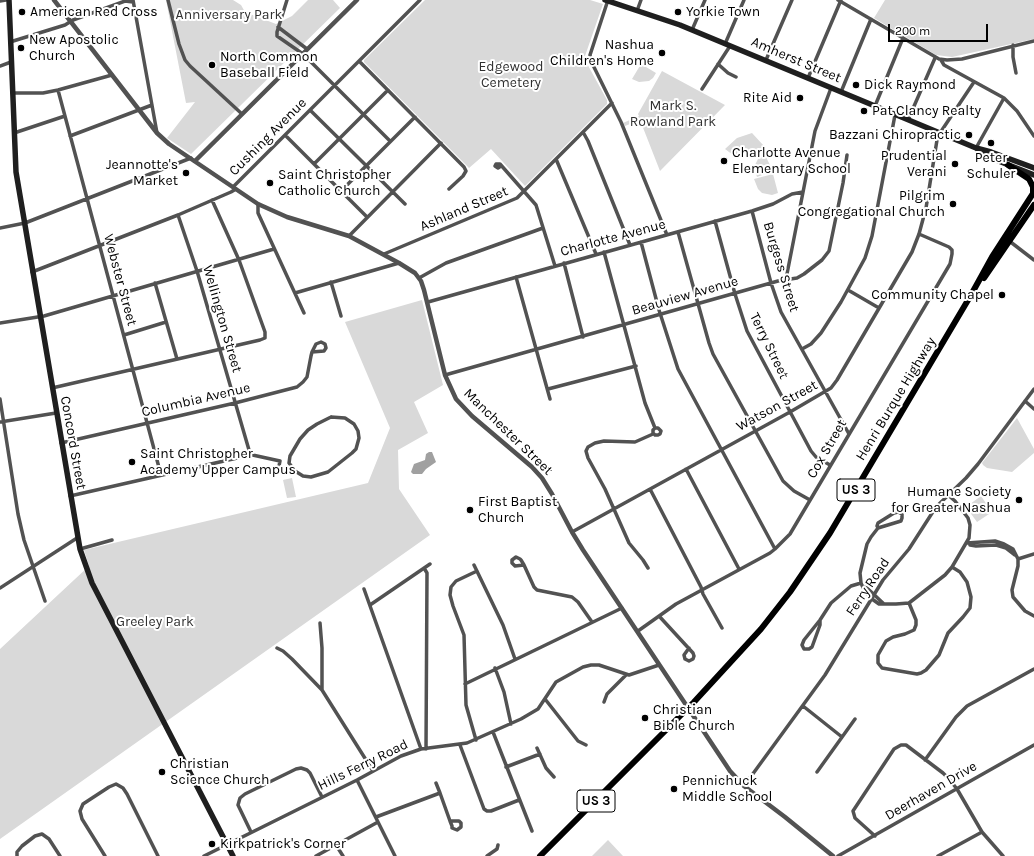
<!DOCTYPE html>
<style>
body{margin:0}
#map{position:relative;width:1034px;height:856px;overflow:hidden;background:#fff;font-family:Karla,sans-serif}
canvas{display:block}
.scale{position:absolute;left:888px;top:24px;width:100px;height:18px;box-sizing:border-box;border:2px solid #000;border-top:0;padding-left:5px;font-size:12px;line-height:14px;white-space:nowrap;color:#000;-webkit-text-stroke:3px #fff;paint-order:stroke}
</style>
<div id="map">
<canvas width="1034" height="856"></canvas>
<div class="scale">200 m</div>
</div>
<script>
const ctx = document.querySelector('canvas').getContext('2d');
ctx.lineJoin = 'round';
function paint(path, color) { ctx.fillStyle = color; ctx.fill(path, 'evenodd'); }
const toPath = rows => new Path2D(rows.map(r => 'M' + r).join(''));
function trace(path, color, width, dash) { ctx.strokeStyle = color; ctx.lineWidth = width; ctx.lineCap = dash ? 'butt' : 'round'; ctx.setLineDash(dash || []); ctx.stroke(path); }
function label(font, color, halo, rows, align = 'center') {
  ctx.font = font + ' Karla,sans-serif'; ctx.lineWidth = 4; ctx.setLineDash([]); ctx.textBaseline = 'middle'; ctx.strokeStyle = halo; ctx.fillStyle = color; for (const [text, x, y, turn = 0] of rows) {
    ctx.save(); ctx.translate(x, y); ctx.rotate((+turn || 0) * Math.PI / 180); ctx.textAlign = isNaN(turn) ? turn : align; if (halo) ctx.strokeText(text, 0, 0); ctx.fillText(text, 0, 0); ctx.restore();
  }
}
paint(toPath([
 [166,0,233,0,241,5,245,12,276,24,292,16,308,0,333,0,340,8,191,154,167,138,195,102,186,103],
 [425,0,590,0,603,4,585,56,585,60,607,100,607,104,525,186,491,149,469,168,364,62,364,60],
 [885,0,1034,0,1034,39,952,57,936,55,874,18],
 [641,64,656,73,653,78,649,81,639,82,632,79],
 [662,71,725,105,660,171,640,120,625,126,623,123,639,116,638,114],
 [752,133,764,146,753,156,737,158,725,149,737,138],
 [764,153,773,171,757,177,755,171,755,165,759,157],
 [773,174,778,193,772,195,762,193,758,189,754,179],
 [422,300,443,385,414,402,428,433,398,450,399,489,430,535,0,839,0,649,89,566,84,550,368,483,390,428,345,322],
 [1017,418,1034,449,1034,453,1012,472,987,468,983,465,982,463],
 [292,478,296,497,287,498,283,480],
 [981,496,992,512,977,522,966,507],
 [608,840,623,856,592,856]
]), '#d9d9d9');
paint(toPath([
 [429,452,432,452,436,462,426,469,422,474,413,474,411,472,414,464,425,460,426,454]
]), '#a0a0a0');
trace(toPath([
 [133,0,157,133],
 [168,0,179,44,185,60,190,66,242,114],
 [287,0,277,32,277,36,303,54,390,141],
 [608,0,590,55,591,61,621,122,667,235],
 [838,0,939,59,947,60,962,59,1034,41],
 [0,1,6,0],
 [637,11,641,0],
 [278,27,307,49],
 [692,30,705,0],
 [10,42,65,25,73,20,125,1,133,2],
 [725,44,744,0],
 [1013,45,1013,57,1016,73],
 [766,60,792,0],
 [941,60,944,65,1004,98,1017,111,1034,136],
 [359,61,464,167,466,171,463,176,449,189],
 [718,64,728,73,736,77],
 [0,66,11,62],
 [808,78,841,0],
 [702,89,730,46],
 [58,90,161,475],
 [841,92,871,19],
 [12,93,43,93,58,90,112,75],
 [875,106,903,38],
 [310,110,405,204],
 [908,120,935,58],
 [583,132,588,141,630,245],
 [14,133,65,116],
 [285,135,367,217],
 [70,136,152,105],
 [976,148,1004,98],
 [556,159,596,254],
 [314,164,388,90],
 [501,166,498,168,495,166,496,164,500,164,536,205,555,266],
 [233,187,420,0],
 [341,191,415,117],
 [258,204,258,213,304,313],
 [752,211,771,283,781,312,849,434],
 [178,215,197,271,249,450,248,454],
 [715,221,735,294,747,331,811,451,816,457,830,465],
 [0,228,25,223,191,158],
 [678,232,709,343,713,354,783,481,794,491,810,500],
 [349,236,441,143],
 [1008,240,1034,260],
 [641,242,659,310,678,369,775,549],
 [604,252,645,403,655,428,653,430,653,433,655,435,658,435,660,434,661,431,658,428,655,428],
 [384,254,517,198,612,103],
 [564,263,583,337],
 [32,272,178,215,231,192,236,189],
 [516,277,550,399],
 [419,278,446,263,543,228],
 [786,279,815,131,831,88],
 [331,282,341,316],
 [155,283,177,359],
 [848,290,879,308],
 [295,293,399,263],
 [428,302,752,211,773,204,792,194,803,192],
 [0,323,44,316,274,249],
 [124,335,166,322],
 [802,349,811,344,821,333,841,302,865,258,872,236,895,115],
 [445,375,778,281,797,278,804,274,822,260,829,251,843,183,847,155],
 [52,388,260,340,265,338,265,332,239,260,212,200],
 [548,389,636,366],
 [0,399,18,514,24,540,45,601],
 [1025,401,1034,409],
 [331,417,345,418,354,424,358,431,359,438,356,449,352,453,328,472,311,477,303,476,295,471,289,463,290,456,300,439,308,430,317,424,331,417],
 [0,422,56,413],
 [61,443,235,403,297,387,303,382,307,377,311,356,312,352,316,344,321,342,325,344,326,348,324,351,312,352],
 [686,469,739,569],
 [650,489,701,587,703,594,722,628],
 [70,496,246,456,248,454,280,461,279,466],
 [878,528,877,526,878,523,894,513,898,512,902,514,902,518,901,521,878,528,871,537,867,544,860,573,861,583,865,592,872,599,879,604,896,604,909,603,945,575,952,567,969,538,970,525,968,518,955,501,948,495],
 [572,532,790,412,831,388,837,380,912,252,919,234,926,208,937,140,942,130,974,82],
 [967,543,995,541,1004,544,1013,549,1018,559,1018,566,1012,590,1013,597,1025,611,1034,616],
 [970,545,976,546,996,545,1006,548,1015,555],
 [80,549,112,540],
 [1018,559,1034,554],
 [474,565,503,625,515,659],
 [524,565,515,566,512,563,512,560,516,557,520,559,521,560,524,565,534,587,537,590,572,597,578,602,592,622],
 [424,568,427,573,426,749],
 [648,568,643,560,629,543,605,489,588,458,586,451,588,447,595,443,604,441,635,442,653,434],
 [863,587,867,588,884,604],
 [0,588,77,538],
 [364,589,421,749],
 [909,603,916,620,916,625,914,630,905,634,893,637,886,641,878,655,878,663,882,668,917,674,921,673,926,670,939,655,948,633,963,617,970,608,971,597,967,582,960,572,952,567],
 [370,605,430,564],
 [659,616,693,653,694,656,693,659,689,661,685,659,684,655,689,648],
 [820,620,820,625,812,647,809,649,804,649,802,645,804,640,820,620,831,603,851,586,861,583],
 [320,623,322,648,322,690],
 [638,631,676,604,770,553,775,549,790,534,950,264,952,254,952,250,949,247,919,234],
 [277,648,283,651,292,659,322,690,373,771],
 [495,668,504,692,511,724],
 [465,684,622,608],
 [545,699,578,741,586,745],
 [604,702,607,694,626,675],
 [803,706,842,737],
 [493,732,532,831],
 [476,740,466,705,464,635,453,606,450,595,451,587,456,581,477,571],
 [460,745,484,809,487,811,491,811,519,800],
 [537,748,546,768,554,777],
 [925,760,956,717,967,706,1034,669],
 [506,767,540,754],
 [817,772,855,719],
 [357,780,395,856],
 [436,783,440,793,450,821,452,826,452,828,457,830,461,827,461,823,459,821,450,821],
 [744,786,825,675,883,580,909,549,936,507,966,478,978,464,1034,389],
 [376,817,440,793],
 [251,832,238,805,240,798,245,794,296,769,301,768,307,770,310,773,322,797],
 [875,836,855,818,853,811,894,749,901,745,906,745,943,773,949,779,957,789,982,832,1003,856],
 [336,845,343,856],
 [17,856,17,852,22,846,35,836,42,834,49,839,60,856],
 [105,856,82,819,80,811,83,804,109,787,116,784,123,788,127,794,158,856],
 [204,856,357,780,401,756,421,749,467,743,521,719,538,709,556,682,583,667,591,665,599,665,629,675,659,665],
 [316,856,378,822],
 [487,856,497,849,498,845],
 [838,856,1034,745],
 [938,856,982,832]
]), '#525252', 3.5);
trace(toPath([
 [54,0,157,133,169,144,258,204,287,217,349,236,399,263,415,273,421,281,424,290,445,375,456,399,472,416,532,467,542,478,552,494,572,532,583,550,730,771,744,786,785,817,833,856],
 [195,161,357,0]
]), '#525252', 4.5);
trace(toPath([
 [9,0,16,172,80,549,92,583,233,856],
 [605,0,680,25,976,148,991,152,1034,168],
 [978,150,991,158,1034,175]
]), '#1f1f1f', 5.5);
trace(toPath([
 [1008,165,1029,179,1033,187,1033,194],
 [984,278,1034,205],
 [540,856,694,702,761,629,790,592,830,533,971,295,992,257,1034,192]
]), '#000', 6);
for (const [x, y, r, color] of [
 [22,12,4,"#000"],
 [678,12,4,"#000"],
 [21,48,4,"#000"],
 [662,53,4,"#000"],
 [212,65,4,"#000"],
 [856,85,4,"#000"],
 [800,98,4,"#000"],
 [864,111,4,"#000"],
 [969,135,4,"#000"],
 [991,143,4,"#000"],
 [724,161,4,"#000"],
 [955,164,4,"#000"],
 [186,173,4,"#000"],
 [270,183,4,"#000"],
 [953,204,4,"#000"],
 [1002,295,4,"#000"],
 [132,462,4,"#000"],
 [1019,500,4,"#000"],
 [470,510,4,"#000"],
 [645,718,4,"#000"],
 [162,772,4,"#000"],
 [674,789,4,"#000"],
 [212,844,4,"#000"]
]) { const dot = new Path2D(); dot.arc(x, y, r, 0, 2 * Math.PI); ctx.fillStyle = color; ctx.fill(dot); trace(dot, '#fff', 1.5); }
for (const [x, y, w] of [
 [856,490,38],
 [596,801,38]
]) { const box = new Path2D(); box.roundRect(x - w / 2, y - 11, w, 22, 3); ctx.fillStyle = '#fff'; ctx.fill(box); trace(box, '#000', 1); }
label('bold 13px', '#000', null, [
 ["US 3",856,490],
 ["US 3",596,801]
]);
label('14px', '#000', '#fff', [
 ["American Red Cross",30,12],
 ["Yorkie Town",686,12],
 ["New Apostolic",29,40],
 ["Church",29,56],
 ["Nashua",654,45,"right"],
 ["Children's Home",654,61,"right"],
 ["North Common",220,57],
 ["Baseball Field",220,73],
 ["Dick Raymond",864,85],
 ["Rite Aid",792,98,"right"],
 ["Pat Clancy Realty",872,111],
 ["Bazzani Chiropractic",961,135,"right"],
 ["Charlotte Avenue",732,153],
 ["Elementary School",732,169],
 ["Prudential",947,156,"right"],
 ["Verani",947,172,"right"],
 ["Peter",991,158,"center"],
 ["Schuler",991,174,"center"],
 ["Jeannotte's",178,165,"right"],
 ["Market",178,181,"right"],
 ["Saint Christopher",278,175],
 ["Catholic Church",278,191],
 ["Pilgrim",945,196,"right"],
 ["Congregational Church",945,212,"right"],
 ["Community Chapel",994,295,"right"],
 ["Saint Christopher",140,454],
 ["Academy Upper Campus",140,470],
 ["Humane Society",1011,492,"right"],
 ["for Greater Nashua",1011,508,"right"],
 ["First Baptist",478,502],
 ["Church",478,518],
 ["Christian",653,710],
 ["Bible Church",653,726],
 ["Christian",170,764],
 ["Science Church",170,780],
 ["Pennichuck",682,781],
 ["Middle School",682,797],
 ["Kirkpatrick's Corner",220,844]
], 'left');
label('14px', '#303030', '#fff', [
 ["Anniversary Park",229,15],
 ["Edgewood",511,67],
 ["Cemetery",511,83],
 ["Mark S.",673,106],
 ["Rowland Park",673,122],
 ["Greeley Park",155,622]
]);
label('14px', '#000', '#fff', [
 ["Amherst Street",796,60,23],
 ["Cushing Avenue",268,137,-45],
 ["Ashland Street",464,209,-23],
 ["Charlotte Avenue",613,238,-15],
 ["Burgess Street",781,267,73],
 ["Webster Street",120,280,75],
 ["Beauview Avenue",685,296,-16],
 ["Wellington Street",222,319,74],
 ["Terry Street",769,346,64],
 ["Henri Burque Highway",896,399,-59],
 ["Columbia Avenue",196,400,-13],
 ["Watson Street",777,406,-29],
 ["Manchester Street",508,432,44],
 ["Concord Street",73,443,80],
 ["Cox Street",827,449,-60],
 ["Ferry Road",868,587,-56],
 ["Hills Ferry Road",363,765,-26],
 ["Deerhaven Drive",931,791,-30]
]);
</script>
